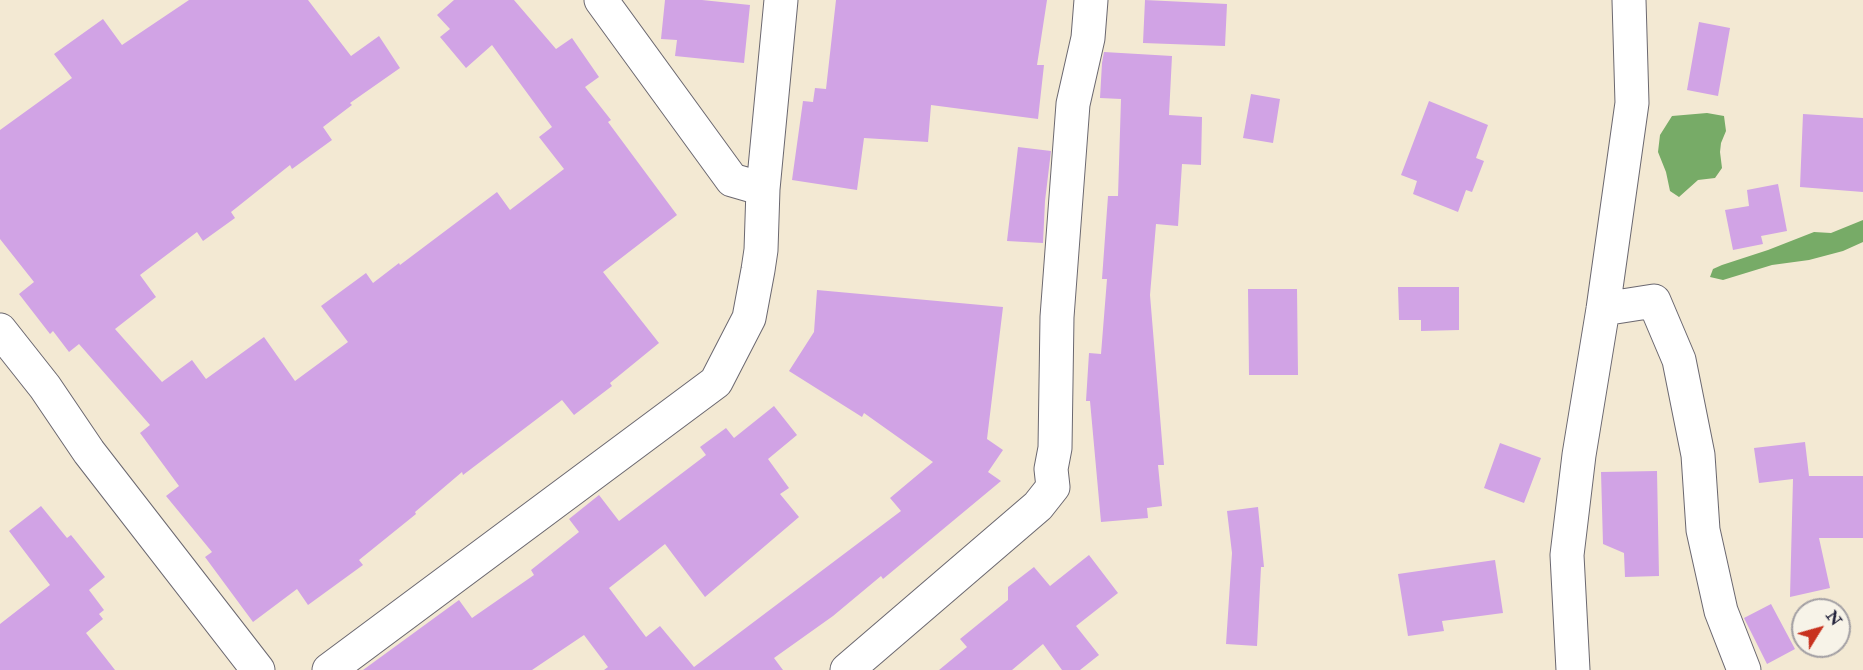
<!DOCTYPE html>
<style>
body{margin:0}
#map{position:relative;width:1863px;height:670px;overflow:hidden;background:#f3e9d3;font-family:"IM FELL Double Pica",serif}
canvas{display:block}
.north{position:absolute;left:1791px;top:598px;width:60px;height:60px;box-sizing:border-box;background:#f7f3e8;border:2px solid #a29fa3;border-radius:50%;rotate:53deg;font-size:16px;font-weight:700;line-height:24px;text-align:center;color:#22223b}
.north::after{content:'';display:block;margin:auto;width:21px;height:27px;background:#c8321e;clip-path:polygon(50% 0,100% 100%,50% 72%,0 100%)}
</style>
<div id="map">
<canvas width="1863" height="670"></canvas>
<div class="north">N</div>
</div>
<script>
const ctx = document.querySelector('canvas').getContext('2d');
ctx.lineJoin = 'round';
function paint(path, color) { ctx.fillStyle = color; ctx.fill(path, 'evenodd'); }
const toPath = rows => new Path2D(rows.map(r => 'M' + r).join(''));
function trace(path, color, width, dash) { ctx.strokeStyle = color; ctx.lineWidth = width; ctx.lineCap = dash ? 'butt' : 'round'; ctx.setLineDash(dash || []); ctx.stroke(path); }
paint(toPath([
 [1707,113,1724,116,1726,131,1721,143,1720,152,1722,168,1715,178,1698,180,1679,197,1670,191,1666,172,1658,152,1660,135,1672,116],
 [1863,220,1863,242,1843,251,1809,260,1772,265,1723,280,1710,277,1713,269,1722,265,1768,250,1814,232,1831,233]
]), '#77ab67');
paint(toPath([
 [189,0,308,0,351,56,379,36,400,68,350,103,352,105,323,127,332,140,292,169,290,165,231,212,235,218,203,241,197,232,140,275,156,297,115,329,162,382,192,360,206,379,264,337,295,381,348,342,321,306,366,273,373,283,399,263,400,265,497,192,510,210,564,169,539,137,552,127,492,45,466,68,440,37,450,29,437,15,454,0,514,0,556,49,572,38,599,77,585,87,611,120,608,122,677,215,603,272,659,343,610,383,612,386,574,415,562,400,463,475,462,472,415,512,416,514,359,560,363,565,308,605,297,589,253,622,205,557,212,552,166,496,179,486,140,433,150,425,79,344,69,352,53,331,50,334,19,294,34,282,0,239,0,130,72,78,54,54,103,19,122,45],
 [665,0,702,0,750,5,744,63,675,56,677,40,661,39],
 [836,0,1047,0,1037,65,1044,65,1038,119,931,105,928,142,864,138,857,190,792,180,803,101,813,102,815,88,826,89],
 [1145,0,1227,4,1225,46,1143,43],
 [1699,22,1730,28,1718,96,1687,90],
 [1104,52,1172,56,1169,115,1202,117,1201,165,1182,164,1178,226,1156,224,1150,295,1164,465,1158,465,1162,506,1147,508,1148,518,1101,522,1090,401,1086,401,1089,353,1101,354,1107,279,1102,279,1108,196,1118,196,1121,99,1100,98,1102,63],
 [1251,94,1280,99,1273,143,1243,138],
 [1429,101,1488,125,1476,158,1484,161,1472,192,1466,190,1458,212,1413,194,1417,181,1401,175],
 [1803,114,1863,118,1863,192,1800,187],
 [1018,147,1051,151,1045,201,1043,243,1007,241],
 [1778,184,1787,231,1761,236,1763,244,1733,250,1725,210,1749,206,1747,190],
 [1398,287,1459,287,1459,330,1421,331,1421,320,1399,320],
 [1248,289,1297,289,1298,375,1249,375],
 [817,290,1003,307,987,439,1003,450,988,472,1001,481,883,579,881,576,833,616,774,658,783,670,604,670,608,667,584,635,532,670,363,670,459,600,472,618,534,575,531,570,579,532,569,519,599,495,619,521,706,455,700,447,726,428,734,438,774,406,797,435,768,459,789,488,780,494,799,517,705,597,665,544,609,588,646,637,660,626,694,667,901,511,890,498,933,462,864,413,862,417,789,371,814,332],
 [1805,442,1809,476,1863,476,1863,538,1819,538,1830,588,1790,597,1793,479,1759,483,1754,448],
 [1500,443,1541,458,1524,503,1484,488],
 [1657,471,1659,576,1625,577,1624,553,1603,544,1601,472],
 [41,506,67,538,71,535,105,577,89,590,104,610,99,614,103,619,86,633,115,670,0,670,0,624,50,585,9,531],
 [1258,507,1264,567,1261,567,1257,646,1226,644,1232,553,1227,511],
 [1089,555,1118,593,1076,626,1099,655,1080,670,1062,670,1043,644,1012,670,939,670,967,647,960,639,1008,600,1008,587,1034,567,1050,586],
 [1495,560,1503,613,1442,621,1444,631,1408,636,1398,574],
 [1771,604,1795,649,1767,664,1744,618]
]), '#d1a3e5');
const minor = toPath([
 [601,0,732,180,763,189],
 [1603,309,1654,301,1679,360,1698,455,1703,530,1721,611,1744,670],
 [0,330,45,387,89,452,258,670],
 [329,670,716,382,749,318,758,270,761,250,763,189,781,0],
 [847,670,1038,506,1053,487,1051,469,1055,448,1057,317,1073,104,1088,38,1091,0],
 [1573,670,1567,555,1579,455,1603,309,1632,103,1629,0]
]);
trace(minor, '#6b6870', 35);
trace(minor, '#fff', 33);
</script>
